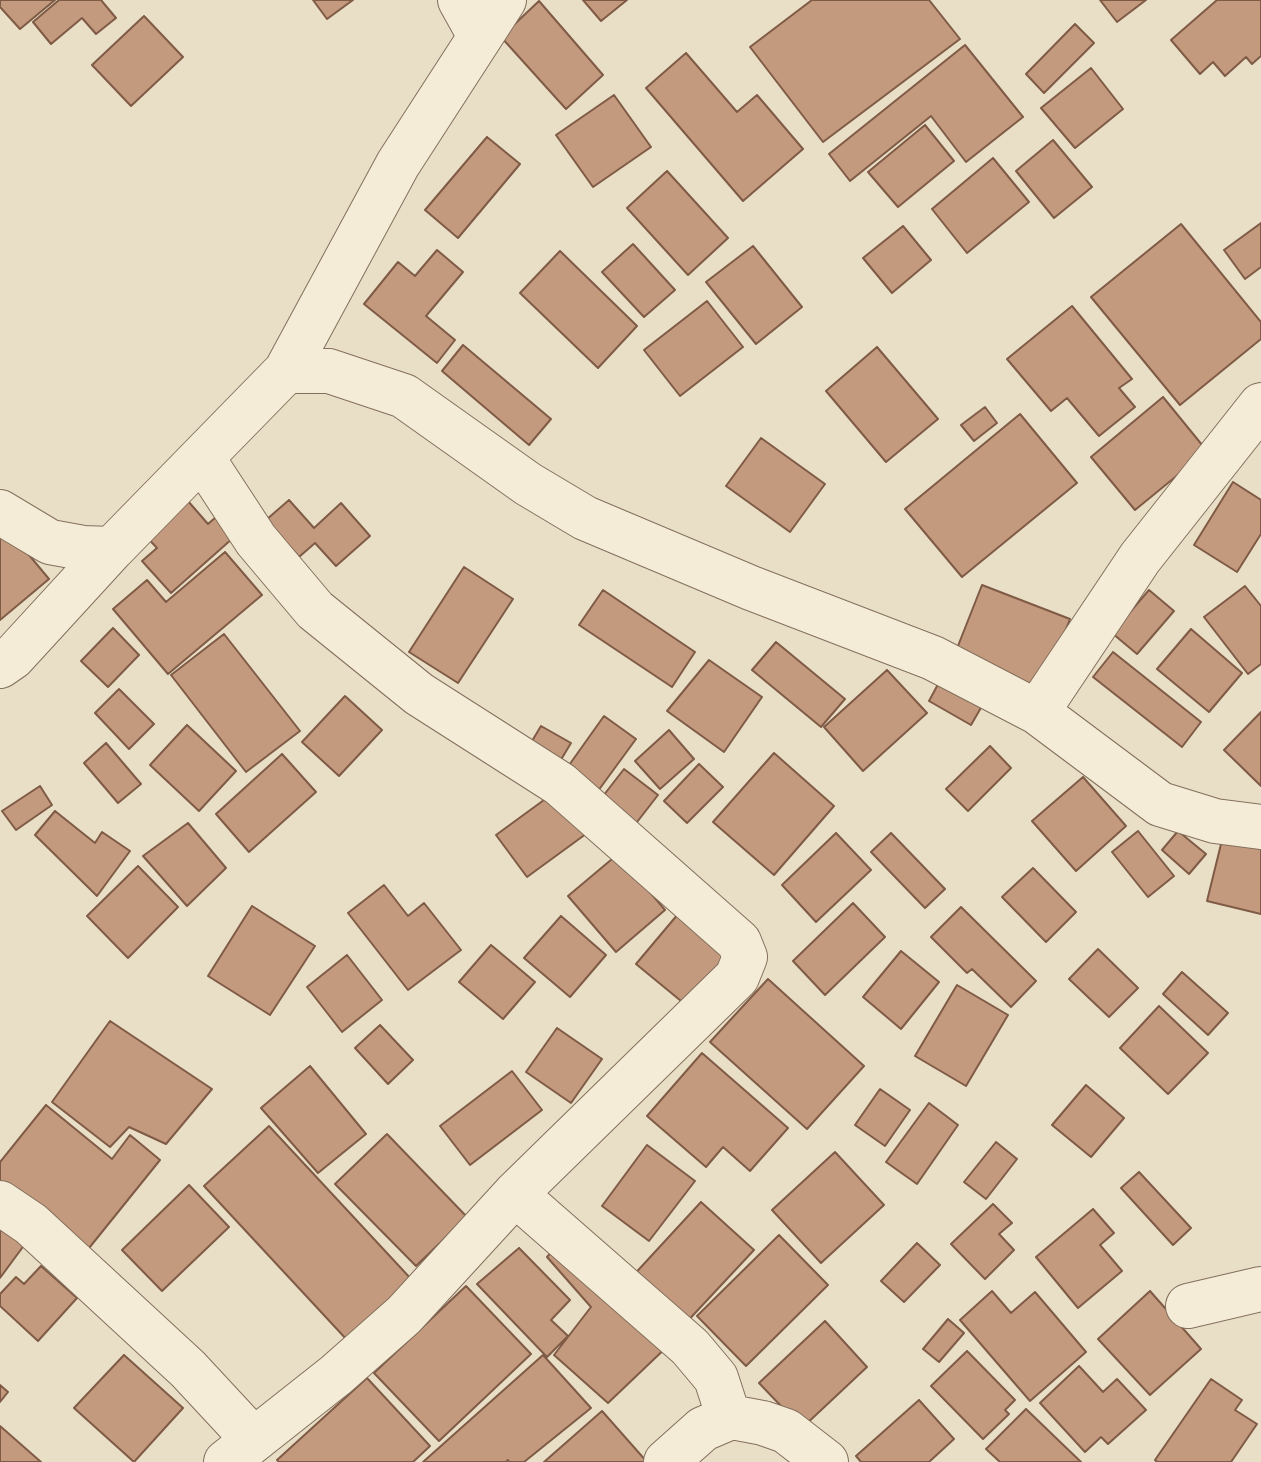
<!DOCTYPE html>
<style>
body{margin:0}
canvas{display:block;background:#e9dec6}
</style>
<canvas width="1261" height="1462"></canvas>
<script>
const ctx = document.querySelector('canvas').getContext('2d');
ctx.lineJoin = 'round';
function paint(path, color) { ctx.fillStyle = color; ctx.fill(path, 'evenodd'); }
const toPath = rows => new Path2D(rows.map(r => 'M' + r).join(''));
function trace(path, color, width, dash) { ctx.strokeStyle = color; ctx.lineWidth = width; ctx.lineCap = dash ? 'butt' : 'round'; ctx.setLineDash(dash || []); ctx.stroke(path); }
const building = toPath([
 [0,0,55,0,20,29,0,7,0,0],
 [59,0,101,0,116,18,96,34,82,18,51,44,33,22,59,0],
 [313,0,353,0,327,19,313,0],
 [583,0,627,0,601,21,583,0],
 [812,0,929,0,960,39,823,142,750,47,812,0],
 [1100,0,1146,0,1117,22,1100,0],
 [1217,0,1261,0,1261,56,1252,64,1246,57,1225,76,1213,62,1200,74,1171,40,1217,0],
 [539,1,603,75,566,109,501,37,539,1],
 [144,16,183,57,131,106,92,65,144,16],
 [1075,24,1094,43,1044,93,1026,74,1075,24],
 [965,45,1023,117,966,162,931,116,850,181,829,154,965,45],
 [686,53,737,112,757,95,803,149,743,201,646,88,686,53],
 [1091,68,1123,109,1075,148,1041,108,1091,68],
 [614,95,651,147,593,187,556,135,614,95],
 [925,125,954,161,898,207,868,172,925,125],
 [487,137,520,164,458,238,425,210,487,137],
 [1053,140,1092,187,1054,218,1016,171,1053,140],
 [993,158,1029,202,967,253,932,209,993,158],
 [667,171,728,238,688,275,627,208,667,171],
 [1261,223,1261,267,1245,279,1224,250,1261,223],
 [1181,224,1261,322,1261,339,1180,405,1091,297,1181,224],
 [903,226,931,260,892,293,863,258,903,226],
 [633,244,675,290,644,317,602,272,633,244],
 [753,246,802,307,756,344,706,282,753,246],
 [437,250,463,272,426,316,455,340,437,363,364,304,398,262,415,276,437,250],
 [560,251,637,326,598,368,520,293,560,251],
 [707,301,743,347,680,396,644,350,707,301],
 [1072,306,1132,379,1119,388,1135,407,1099,436,1067,398,1051,411,1007,359,1072,306],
 [463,345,551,419,529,445,442,371,463,345],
 [877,347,938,419,886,462,826,391,877,347],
 [1163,397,1207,451,1135,510,1091,457,1163,397],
 [985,407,997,423,974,441,961,425,985,407],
 [1020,414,1077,483,962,577,905,509,1020,414],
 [761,438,825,484,790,532,726,486,761,438],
 [1233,482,1261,500,1261,534,1237,572,1194,545,1233,482],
 [181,493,208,524,224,510,242,530,171,593,142,561,157,548,140,530,181,493],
 [289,500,314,528,341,503,370,536,336,566,315,543,299,557,266,520,289,500],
 [4,525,49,579,0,620,0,528,4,525],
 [225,552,262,595,168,674,113,609,147,580,166,602,225,552],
 [464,567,513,599,458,683,409,652,464,567],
 [982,585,1070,619,1042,690,954,656,982,585],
 [1245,586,1261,606,1261,664,1248,674,1204,617,1245,586],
 [603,590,695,652,672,687,579,625,603,590],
 [1149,590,1174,611,1137,654,1112,633,1149,590],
 [113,628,139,655,108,687,81,661,113,628],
 [1191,629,1242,673,1209,712,1157,669,1191,629],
 [224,634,300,731,246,772,171,675,224,634],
 [776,642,845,699,821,727,752,670,776,642],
 [1113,652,1201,722,1182,747,1093,677,1113,652],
 [709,660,762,697,724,752,667,711,709,660],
 [887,670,927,713,863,771,824,727,887,670],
 [943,675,986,699,971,725,929,701,943,675],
 [119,689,154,724,129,749,95,713,119,689],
 [345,696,382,730,339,776,302,742,345,696],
 [1261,712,1261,786,1224,750,1261,712],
 [604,716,636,739,598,791,567,768,604,716],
 [187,725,236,771,199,811,150,765,187,725],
 [541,726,571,743,559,763,529,746,541,726],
 [669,730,694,759,660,789,635,761,669,730],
 [106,743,141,784,118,803,84,763,106,743],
 [990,746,1011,768,968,811,946,789,990,746],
 [774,753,834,806,774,875,713,822,774,753],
 [282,754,316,792,249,852,216,814,282,754],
 [699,764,723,787,687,823,664,801,699,764],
 [624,769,658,795,627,835,593,809,624,769],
 [1083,777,1126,826,1076,871,1032,821,1083,777],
 [40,786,52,805,16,830,2,811,40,786],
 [559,789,590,831,527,877,496,835,559,789],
 [55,811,95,843,102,832,130,851,97,896,35,835,55,811],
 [188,823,226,868,187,906,143,856,188,823],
 [1138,831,1174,876,1148,897,1112,852,1138,831],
 [1178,831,1206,854,1189,874,1162,850,1178,831],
 [836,833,871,870,816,922,782,885,836,833],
 [891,833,945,889,925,908,871,852,891,833],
 [1222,840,1261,849,1261,914,1207,901,1222,840],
 [618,854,665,910,616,952,568,896,618,854],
 [138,866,178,907,128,958,87,916,138,866],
 [1033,868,1076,912,1046,942,1002,897,1033,868],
 [384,885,408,916,424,903,461,950,408,990,348,913,384,885],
 [853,903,885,937,825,995,793,961,853,903],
 [252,906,315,946,270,1015,208,976,252,906],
 [684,907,739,953,692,1010,636,964,684,907],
 [961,907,1036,981,1011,1007,972,969,967,973,931,937,961,907],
 [561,916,606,955,570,997,524,958,561,916],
 [491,945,535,982,503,1019,459,982,491,945],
 [1098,949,1138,988,1109,1017,1069,979,1098,949],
 [901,951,939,982,901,1029,863,997,901,951],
 [347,955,382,1000,342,1032,307,987,347,955],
 [1182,972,1228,1013,1208,1035,1163,994,1182,972],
 [768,979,864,1066,807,1129,710,1042,768,979],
 [957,985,1008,1015,966,1086,915,1056,957,985],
 [1159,1006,1208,1053,1168,1094,1120,1048,1159,1006],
 [110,1021,212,1089,166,1144,129,1127,110,1147,52,1102,110,1021],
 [380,1025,413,1060,388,1084,355,1048,380,1025],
 [557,1028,602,1059,571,1103,526,1072,557,1028],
 [702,1053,788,1128,750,1171,723,1147,706,1167,647,1116,702,1053],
 [310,1066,366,1134,318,1173,261,1108,310,1066],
 [512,1071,542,1110,470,1165,440,1126,512,1071],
 [1086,1085,1124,1118,1091,1157,1052,1125,1086,1085],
 [880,1089,910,1110,885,1146,855,1125,880,1089],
 [929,1103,958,1125,917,1184,886,1162,929,1103],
 [46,1105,112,1159,130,1135,160,1160,81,1258,0,1193,0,1162,46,1105],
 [269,1126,412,1280,348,1341,204,1186,269,1126],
 [387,1134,467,1217,416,1266,335,1184,387,1134],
 [996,1142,1017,1159,986,1199,964,1182,996,1142],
 [647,1145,695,1181,649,1241,602,1206,647,1145],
 [835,1152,884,1205,821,1263,772,1210,835,1152],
 [1139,1172,1191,1228,1173,1245,1121,1188,1139,1172],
 [189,1185,229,1227,162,1291,122,1250,189,1185],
 [701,1202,754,1250,682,1327,630,1279,701,1202],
 [993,1204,1012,1223,999,1234,1014,1250,985,1279,951,1244,993,1204],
 [1093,1209,1114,1233,1100,1245,1122,1271,1078,1308,1036,1257,1093,1209],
 [0,1218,28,1240,0,1278,0,1218],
 [779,1235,828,1285,746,1366,697,1316,779,1235],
 [563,1239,672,1342,608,1403,554,1355,591,1307,547,1257,563,1239],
 [917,1243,940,1265,904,1302,881,1281,917,1243],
 [519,1248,570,1300,551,1320,568,1336,547,1357,477,1284,519,1248],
 [41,1266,77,1298,38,1341,0,1306,0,1294,16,1277,24,1284,41,1266],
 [466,1286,531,1354,439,1441,374,1373,466,1286],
 [992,1291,1011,1313,1035,1292,1086,1352,1030,1401,960,1320,992,1291],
 [1150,1291,1201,1349,1150,1395,1098,1339,1150,1291],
 [948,1319,964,1333,939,1362,923,1349,948,1319],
 [825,1321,867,1367,802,1428,759,1383,825,1321],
 [967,1351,1015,1400,1005,1410,1009,1414,983,1439,931,1386,967,1351],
 [124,1355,183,1408,134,1462,74,1408,124,1355],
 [543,1355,591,1408,524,1462,509,1462,508,1460,506,1462,423,1462,543,1355],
 [1079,1366,1103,1392,1117,1379,1146,1410,1108,1444,1101,1437,1085,1452,1040,1403,1079,1366],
 [367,1378,430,1446,413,1462,279,1462,277,1460,367,1378],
 [1211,1379,1242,1400,1235,1410,1257,1424,1231,1462,1157,1462,1155,1460,1211,1379],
 [0,1385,8,1392,0,1402,0,1385],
 [919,1400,954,1439,929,1462,861,1462,856,1456,919,1400],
 [1026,1409,1055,1437,1081,1462,1000,1462,986,1449,1026,1409],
 [602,1411,647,1462,544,1462,602,1411],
 [0,1426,41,1462,0,1462,0,1426]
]);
paint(building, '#c49a7f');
trace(building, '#7f5b46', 2);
const street = toPath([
 [460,0,480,36],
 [286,371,398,164,504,0],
 [203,459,256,540,315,610,419,694,560,784,739,942,745,957,737,977,515,1194,404,1315,336,1375,226,1462],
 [0,512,50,542,83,548,112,549],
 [0,666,13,657,112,549,286,371,329,371,404,396,528,484,585,518,751,588,933,658,1037,712,1160,804,1215,821,1261,827],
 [1037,712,1140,558,1261,405],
 [515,1194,690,1347,716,1378,728,1415,731,1417],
 [0,1203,31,1224,188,1369,253,1439],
 [1188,1306,1261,1289],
 [666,1462,703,1429,731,1417,763,1423,786,1431,826,1462]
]);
trace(street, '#83705d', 46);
trace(street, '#f5ecd8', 44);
</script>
